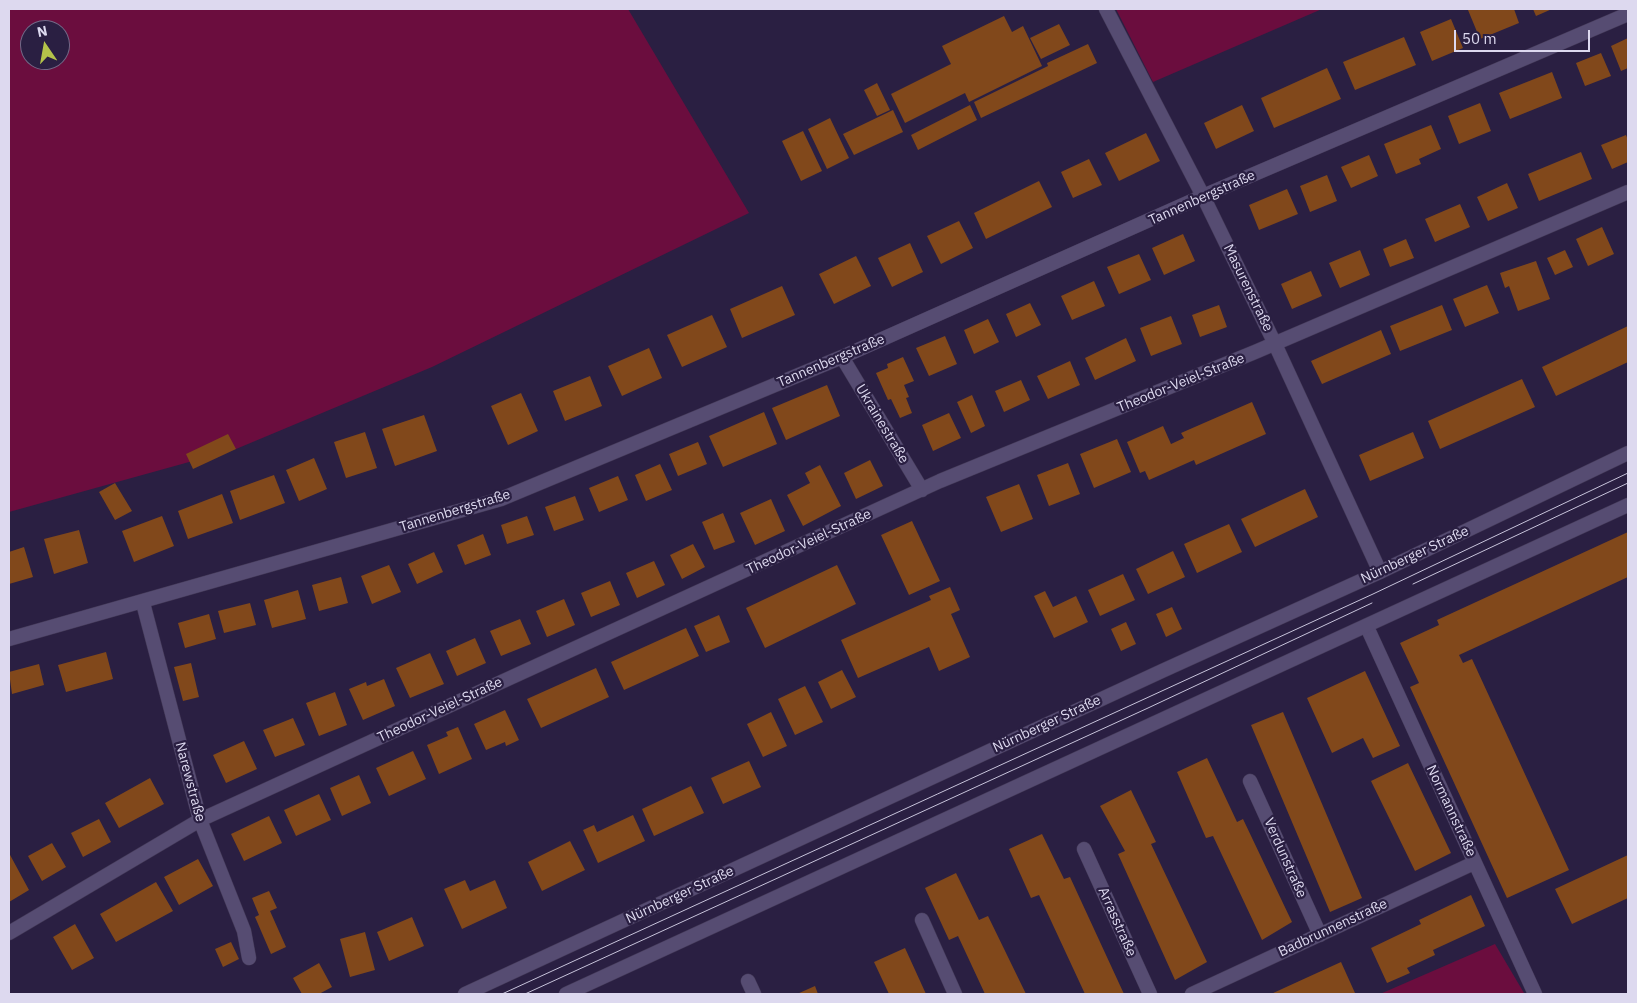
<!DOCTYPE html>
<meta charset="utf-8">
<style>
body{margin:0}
#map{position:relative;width:1637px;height:1003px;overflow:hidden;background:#2a1f42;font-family:"IBM Plex Sans",sans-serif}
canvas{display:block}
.frame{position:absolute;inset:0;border:10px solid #ddd9ef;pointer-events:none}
.north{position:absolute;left:20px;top:20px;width:50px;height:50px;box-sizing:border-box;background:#2a1f42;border:1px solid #726987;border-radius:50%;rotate:348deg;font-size:14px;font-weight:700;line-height:20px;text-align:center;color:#ddd9ef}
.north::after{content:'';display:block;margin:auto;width:18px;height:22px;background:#b4c24a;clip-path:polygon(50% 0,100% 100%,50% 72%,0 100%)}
.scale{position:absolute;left:1454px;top:30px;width:136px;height:22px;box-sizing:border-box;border:2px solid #ddd9ef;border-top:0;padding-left:6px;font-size:15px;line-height:18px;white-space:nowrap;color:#ddd9ef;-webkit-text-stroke:4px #2a1f42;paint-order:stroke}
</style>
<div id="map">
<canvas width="1637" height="1003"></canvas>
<div class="frame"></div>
<div class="north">N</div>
<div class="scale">50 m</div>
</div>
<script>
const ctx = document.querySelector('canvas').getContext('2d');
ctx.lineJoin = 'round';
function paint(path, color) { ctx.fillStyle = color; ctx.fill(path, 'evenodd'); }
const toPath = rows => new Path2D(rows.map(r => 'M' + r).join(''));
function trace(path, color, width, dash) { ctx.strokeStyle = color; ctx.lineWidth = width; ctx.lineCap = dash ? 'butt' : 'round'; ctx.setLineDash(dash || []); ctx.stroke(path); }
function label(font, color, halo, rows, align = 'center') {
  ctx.font = font + ' "IBM Plex Sans",sans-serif'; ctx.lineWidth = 4.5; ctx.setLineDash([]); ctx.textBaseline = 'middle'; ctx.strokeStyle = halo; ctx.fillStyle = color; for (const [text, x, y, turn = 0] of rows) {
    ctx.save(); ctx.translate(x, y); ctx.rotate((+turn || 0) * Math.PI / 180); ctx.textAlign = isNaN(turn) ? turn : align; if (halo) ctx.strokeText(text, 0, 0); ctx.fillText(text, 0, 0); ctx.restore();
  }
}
paint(toPath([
 [9,9,628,9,749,213,432,367,236,449,9,512],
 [30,30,60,30,60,60,30,60],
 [1116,9,1322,9,1153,82],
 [1495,944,1524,993,1380,994]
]), '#6b0d3e');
paint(toPath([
 [1470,9,1514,9,1519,23,1480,39,1468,10],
 [1533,9,1552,9,1536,16],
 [1004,16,1012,32,1023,26,1042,66,969,102,965,93,905,123,891,94,951,64,942,46],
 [1451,19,1463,48,1432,61,1420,32],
 [1059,24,1070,45,1041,59,1030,38],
 [1404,37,1416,65,1355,90,1343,62],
 [1628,38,1628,68,1621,71,1611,46],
 [1088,44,1097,63,981,118,974,102,1048,66,1047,63],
 [1601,53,1611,76,1585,86,1576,63],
 [1327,68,1341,99,1274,128,1261,98],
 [1552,72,1562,98,1510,119,1499,93],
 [877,83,890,110,877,116,864,90],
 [1480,103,1491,131,1459,144,1448,116],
 [970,105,977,120,918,150,911,135],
 [1242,105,1254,131,1216,149,1204,123],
 [893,110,903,132,854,155,843,134],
 [830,118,849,158,827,169,808,129],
 [1431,125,1441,149,1419,159,1421,164,1396,174,1384,144],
 [803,131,822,171,801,181,782,141],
 [1146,133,1160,161,1119,181,1105,153],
 [1626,135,1628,140,1628,162,1612,169,1601,145],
 [1581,152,1592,179,1539,201,1528,174],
 [1369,155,1378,176,1351,188,1341,167],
 [1089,159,1102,185,1073,198,1061,172],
 [1327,175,1337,201,1310,212,1300,186],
 [1039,181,1052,207,986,239,974,213],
 [1507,183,1518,208,1488,221,1477,197],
 [1287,189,1298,214,1259,230,1249,205],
 [1460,204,1470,227,1435,242,1425,219],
 [959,221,973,248,941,264,927,236],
 [1602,227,1614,254,1588,266,1576,239],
 [1183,234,1195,261,1164,275,1152,248],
 [1406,239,1414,258,1390,267,1383,249],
 [910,243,923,272,892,287,878,258],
 [1360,250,1370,275,1340,288,1329,263],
 [1565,250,1573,267,1555,275,1547,258],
 [1139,254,1151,280,1119,294,1107,267],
 [856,256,871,286,834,304,819,274],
 [1536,261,1550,299,1518,311,1509,286,1505,288,1500,273],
 [1311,271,1322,296,1292,309,1281,284],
 [1094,281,1105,306,1072,320,1061,296],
 [1487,285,1499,313,1465,327,1453,299],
 [782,286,795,315,742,338,730,309],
 [1030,303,1041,325,1016,337,1006,314],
 [1219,305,1227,327,1200,337,1192,315],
 [1442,305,1452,330,1400,351,1390,326],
 [712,315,727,347,682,367,667,335],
 [1171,316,1182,344,1151,356,1140,328],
 [988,319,999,342,974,354,964,330],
 [1628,326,1628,362,1556,396,1542,367],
 [1381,330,1391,354,1322,384,1311,361],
 [945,336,957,364,929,376,916,348],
 [1126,338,1136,361,1095,380,1085,358],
 [649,348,662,378,622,396,608,366],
 [903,357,914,381,904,385,909,397,906,398,912,413,900,418,891,399,888,400,876,373,888,368,887,364],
 [1070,361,1080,385,1048,399,1037,376],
 [590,376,602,406,565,421,553,391],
 [1522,379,1535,407,1440,449,1428,421],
 [1021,380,1030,400,1004,412,995,391],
 [827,385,840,416,786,440,772,408],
 [521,393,538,431,508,445,491,406],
 [972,395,985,426,971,433,957,402],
 [1252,402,1266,434,1196,465,1194,460,1149,480,1145,471,1140,473,1127,442,1163,426,1171,444,1184,438,1181,433],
 [764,412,777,444,723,467,709,436],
 [949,413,961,438,933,451,922,425],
 [424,415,437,451,395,466,382,429],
 [365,432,377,468,346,478,334,442],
 [1413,432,1424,458,1370,481,1359,455],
 [228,434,236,449,193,469,186,454],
 [1117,439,1131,472,1094,488,1080,454],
 [698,442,707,464,678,476,669,454],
 [314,458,327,489,299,501,286,470],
 [870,460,883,486,856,499,844,473],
 [1068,463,1080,494,1049,506,1037,475],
 [660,464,672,490,646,501,635,475],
 [820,465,841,506,803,526,787,495,810,483,805,473],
 [274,475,285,503,240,520,230,491],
 [618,476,628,500,599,512,589,488],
 [115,483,132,511,115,520,99,492],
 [1019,484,1033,519,1001,532,986,497],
 [1305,489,1318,517,1255,547,1241,519],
 [222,494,233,523,188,539,178,511],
 [575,496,584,520,554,531,545,507],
 [771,499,785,531,755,545,740,513],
 [723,513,735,542,714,550,702,522],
 [162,516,174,546,134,562,122,531],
 [527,516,534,535,507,544,501,525],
 [912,521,940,581,909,595,881,535],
 [1229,524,1242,552,1197,573,1184,544],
 [79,530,88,563,54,574,44,539],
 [1628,532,1628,577,1459,655,1463,663,1472,659,1569,870,1507,898,1410,687,1419,683,1400,643,1439,625,1437,620],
 [483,534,491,555,465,565,457,545],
 [693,544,705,567,682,579,670,555],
 [24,547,33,577,9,584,9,552],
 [1173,551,1185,577,1148,594,1136,569],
 [434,552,443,572,417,584,408,564],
 [654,561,665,585,637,598,626,573],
 [389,565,401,592,372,604,361,576],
 [837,565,856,604,765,648,746,608],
 [1123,574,1135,600,1100,616,1088,590],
 [341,577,348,603,319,611,312,585],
 [610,581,620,605,591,617,581,593],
 [950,587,960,610,951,614,970,657,939,671,929,647,858,678,841,640,931,600,929,596],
 [298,590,306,619,272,628,264,600],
 [1045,591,1053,607,1076,596,1088,622,1054,638,1034,596],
 [564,599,575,625,547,637,536,611],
 [250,603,256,625,224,633,218,611],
 [1172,607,1182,629,1166,637,1156,614],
 [209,614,216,639,185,648,178,623],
 [719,615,730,642,706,652,694,626],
 [520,619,531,644,501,656,490,631],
 [1126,622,1136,644,1121,651,1111,629],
 [686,628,699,656,624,690,611,662],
 [475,638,486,663,457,676,446,651],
 [106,652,113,679,66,692,58,665],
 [430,653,444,684,410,698,396,668],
 [191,663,199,697,183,701,174,667],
 [39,664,44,685,12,694,9,672],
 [596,668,609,697,541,728,527,699],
 [842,670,856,697,831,709,818,682],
 [1365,671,1400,746,1373,758,1363,738,1332,753,1307,698],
 [384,679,395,706,363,720,349,689,366,682,367,686],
 [805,686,823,722,795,735,778,699],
 [335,692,347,725,319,736,306,703],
 [505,710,519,740,506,746,505,742,486,750,474,724],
 [771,712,787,746,763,757,747,724],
 [1283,712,1362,898,1330,912,1251,725],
 [293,718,305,745,275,757,263,730],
 [458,727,472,759,439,774,427,745,448,736,446,732],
 [244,741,257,769,226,783,213,755],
 [413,751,426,779,389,796,376,768],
 [1207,758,1237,822,1243,819,1292,922,1262,940,1213,836,1206,838,1177,772],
 [749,761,761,787,723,804,711,778],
 [1408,763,1451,853,1415,871,1371,781],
 [359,775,371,803,342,816,330,788],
 [150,778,164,804,119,828,105,803],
 [691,786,704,813,654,836,642,809],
 [1131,790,1156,842,1151,844,1207,962,1175,980,1118,854,1125,851,1100,806],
 [319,794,331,820,296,836,284,810],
 [633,815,645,841,598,863,583,830,594,825,597,832],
 [269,816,282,843,244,861,231,834],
 [99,819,111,842,83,857,71,833],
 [1042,834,1064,879,1070,877,1124,994,1085,994,1039,895,1031,898,1009,849],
 [570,841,585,870,542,891,528,862],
 [52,843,66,867,42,881,28,856],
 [9,853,29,890,9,902],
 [1628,855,1628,898,1572,924,1555,889],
 [198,859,213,886,179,905,164,877],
 [956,873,979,920,988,916,1026,994,985,994,958,936,949,940,925,888],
 [465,880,470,891,495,880,507,908,462,929,444,889],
 [156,882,173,911,116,942,100,914],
 [269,891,277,908,270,911,286,947,271,954,255,917,259,915,252,898],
 [1471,895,1485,926,1433,950,1435,955,1407,968,1410,973,1387,983,1371,948,1421,924,1419,920],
 [412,917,424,946,389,961,377,932],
 [75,924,94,958,72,970,53,937],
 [365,932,375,970,350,977,340,939],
 [231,942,239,959,223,967,215,949],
 [905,948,926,994,889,994,874,962],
 [1341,962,1355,993,1271,994,1295,983],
 [319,963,332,987,319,994,302,994,293,978],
 [815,986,818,994,797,994]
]), '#81481b');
const minor = toPath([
 [1106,9,1203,196,1275,344,1380,572],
 [842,357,922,490],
 [143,603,200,820,244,931,249,958],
 [1367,627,1535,994],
 [9,639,501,499,842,357,1203,196,1628,14],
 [1250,781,1320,935],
 [1084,849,1150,994],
 [922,920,955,994],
 [9,933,200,820,940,481,1255,352,1628,192],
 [748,981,754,994],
 [1192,994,1474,863]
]);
const secondary = toPath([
 [465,994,1162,671,1380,572,1628,453],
 [566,994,1628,505]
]);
trace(minor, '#433957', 15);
trace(secondary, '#433957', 15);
trace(minor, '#564c72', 14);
trace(secondary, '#564c72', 14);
trace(toPath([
 [1413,584,1628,483],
 [502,994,1373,594,1628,473],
 [525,994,1148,708,1372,603]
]), '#c8c4db', 1);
label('14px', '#ddd9ef', '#2a1f42', [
 ["Tannenbergstraße",1202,198,-24],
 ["Masurenstraße",1248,288,64],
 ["Tannenbergstraße",831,361,-23],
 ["Theodor-Veiel-Straße",1181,383,-22],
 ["Ukrainestraße",882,424,59],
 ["Tannenbergstraße",455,511,-17],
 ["Theodor-Veiel-Straße",809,542,-25],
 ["Nürnberger Straße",1415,555,-25],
 ["Theodor-Veiel-Straße",440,710,-25],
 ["Nürnberger Straße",1047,724,-25],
 ["Narewstraße",190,782,75],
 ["Normannstraße",1451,811,65],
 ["Verdunstraße",1285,858,66],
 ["Nürnberger Straße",680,895,-25],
 ["Arrasstraße",1117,922,66],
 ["Badbrunnenstraße",1333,928,-25]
]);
</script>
